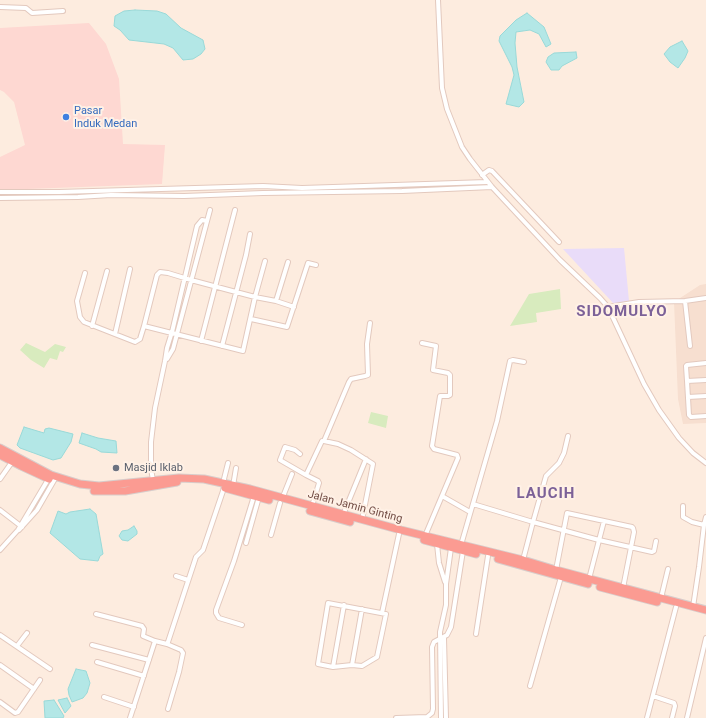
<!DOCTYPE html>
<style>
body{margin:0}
canvas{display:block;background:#fdecdf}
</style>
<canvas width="706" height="718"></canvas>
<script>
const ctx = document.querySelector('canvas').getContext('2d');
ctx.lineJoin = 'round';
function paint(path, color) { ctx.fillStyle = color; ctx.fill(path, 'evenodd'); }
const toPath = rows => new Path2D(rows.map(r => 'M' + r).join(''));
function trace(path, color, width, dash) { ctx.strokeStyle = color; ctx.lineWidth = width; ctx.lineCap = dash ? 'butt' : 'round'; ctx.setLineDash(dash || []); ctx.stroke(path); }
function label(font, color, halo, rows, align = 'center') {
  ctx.font = font + ' Roboto,sans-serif'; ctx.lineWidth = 4; ctx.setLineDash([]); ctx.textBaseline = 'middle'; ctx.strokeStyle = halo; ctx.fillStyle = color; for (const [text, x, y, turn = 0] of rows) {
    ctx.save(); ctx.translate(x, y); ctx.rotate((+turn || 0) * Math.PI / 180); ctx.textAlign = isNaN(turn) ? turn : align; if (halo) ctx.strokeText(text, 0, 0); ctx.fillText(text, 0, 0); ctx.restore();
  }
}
paint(toPath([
 [706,284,706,423,683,424,678,399,674,302,700,285]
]), '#f7dfd0');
paint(toPath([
 [89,23,106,44,119,79,123,144,165,145,162,184,0,190,0,157,25,145,14,102,4,92,0,90,0,28]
]), '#fed8d2');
paint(toPath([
 [624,248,629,301,614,304,563,249]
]), '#e9dcf9');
paint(toPath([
 [560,289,561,309,536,313,537,322,510,326,529,294],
 [26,343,45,352,55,344,66,347,63,352,60,351,57,360,50,358,44,368,31,360,20,350],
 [371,412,388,416,386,428,368,423]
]), '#d8ebbe');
const water = toPath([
 [135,10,157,11,166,14,181,28,203,40,205,49,201,54,193,59,183,60,173,48,164,44,129,40,120,30,114,26,115,16,124,11,135,10],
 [527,13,544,27,551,44,546,47,539,34,530,30,516,32,515,43,517,67,524,102,519,107,506,104,514,75,512,67,499,41,500,36,516,20,527,13],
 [682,41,688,51,685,58,678,68,670,62,664,54,670,47,682,41],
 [576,52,577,58,562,66,559,70,551,70,546,62,548,57,554,53,576,52],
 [24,427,44,433,45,429,49,428,73,434,71,442,61,458,53,460,20,448,17,445,24,427],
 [82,433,98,438,116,441,117,453,101,452,96,449,79,443,82,433],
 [90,509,96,514,103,554,100,556,98,561,80,559,50,533,58,511,66,514,70,512,90,509],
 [134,526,137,531,137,534,128,541,122,540,119,536,122,531,128,530,134,526],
 [76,669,86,671,90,683,87,693,83,698,72,702,69,695,68,689,76,669],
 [67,698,71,706,65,713,58,700,67,698],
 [54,700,64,716,63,718,45,718,44,701,54,700]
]);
paint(water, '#b3e7e6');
trace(water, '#99d9d8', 1);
const street = toPath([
 [438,0,442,88,447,109,462,147,470,159,492,187,560,260,600,298,608,307,644,384,659,410,679,438,693,453,706,463],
 [0,7,26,8,32,13,63,11],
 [482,175,489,170,492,171,559,242],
 [0,192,59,192,263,186,302,188,487,182],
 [0,198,78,197,111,195,184,196,263,193,402,191,492,187],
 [265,261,255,297,243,351,144,326,157,275,160,272,168,273,191,280,236,292,255,297,276,301,294,307],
 [85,273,77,301,80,317,84,322,135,342,140,339,144,326],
 [276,301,288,262],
 [685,301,690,346],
 [608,307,639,302,685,301,706,298],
 [251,319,287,327,308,263,316,265],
 [92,326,107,271],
 [115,334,130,269],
 [201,341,235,210],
 [422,343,436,346,433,370,448,373,450,375,450,395,448,396,440,396,432,446,434,449,457,455,458,458,425,536],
 [222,346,246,255,250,234],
 [167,359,173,349,210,210],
 [706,363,687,365,686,366,687,381,706,380],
 [687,381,689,415,691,417,706,416],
 [688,397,706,396],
 [568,436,564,453,559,463,546,476,533,522,599,540,652,552,654,551,656,541],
 [324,441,338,444,351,450,373,464,362,520],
 [300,454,295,450,285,447,280,460,306,475],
 [0,479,12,462],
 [153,480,151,469,151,442,155,408,165,361,167,348,172,332,197,226,202,220,207,221],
 [223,483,228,463],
 [233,486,236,468],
 [442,496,470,512],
 [282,499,292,474],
 [473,504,533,522,523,560],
 [312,506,319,483,318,481,306,475,322,441,324,441,349,382,351,379,365,376,368,375,367,344,370,323],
 [683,506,683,517,692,522,704,525],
 [0,510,22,527],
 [343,515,366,459],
 [19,530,37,510,56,477],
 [271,535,280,503],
 [246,543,259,497],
 [437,544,439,563,445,582],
 [461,545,497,421,510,361,513,360,524,362],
 [0,550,18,530,49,478],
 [556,570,567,513,632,527,633,528,634,532,623,588],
 [176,576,188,580],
 [589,579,604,521],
 [661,598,668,569],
 [328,603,386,614,377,657,362,666,352,665,333,667,318,664,328,603],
 [693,607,699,567,704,525,706,517],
 [382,613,399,534],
 [96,614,142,626,144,629,143,636,155,641],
 [242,625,219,618,216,613,216,610,234,561,254,496],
 [476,634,488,556],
 [0,635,50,669],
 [444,638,446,718],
 [167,644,181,650,183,653,179,672,168,709],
 [92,645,149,660],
 [17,646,27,633],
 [97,662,144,676],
 [0,665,34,689],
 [352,665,362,609],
 [333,667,344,605],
 [530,686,561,577],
 [653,696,674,703,675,706,672,718],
 [104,697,134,707],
 [0,702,15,713,18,712,40,680],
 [130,718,155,641,167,644,168,642,196,557,203,550,224,488],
 [396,718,427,717,432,713,433,709,432,647,434,642,447,635,451,627,463,551],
 [441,718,440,632,446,605,446,584,451,548],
 [647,718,676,607],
 [687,718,706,638]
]);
const highway = toPath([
 [0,448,51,475,80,484,99,486,179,478,204,479,250,489,401,530,523,560,556,570,706,610],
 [0,455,21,466,49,479],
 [225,488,269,500],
 [94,491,125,491,177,482],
 [310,511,350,522],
 [424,540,476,554],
 [498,559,588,584],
 [600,587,657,602]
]);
trace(street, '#e3c9be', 6);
trace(highway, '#d8cdcb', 9);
trace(street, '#fff', 4);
trace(highway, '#fb9b92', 7);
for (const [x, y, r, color] of [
 [66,117,4,"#3f7fe0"],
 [116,468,4,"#6b7280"]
]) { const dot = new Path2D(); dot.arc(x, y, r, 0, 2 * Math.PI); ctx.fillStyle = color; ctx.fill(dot); trace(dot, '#fff1e6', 1.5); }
label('11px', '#366cbe', '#fff1e6', [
 ["Pasar",74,111],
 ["Induk Medan",74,124]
], 'left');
label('11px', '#5b616d', '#fff1e6', [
 ["Masjid Iklab",124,468]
], 'left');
label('11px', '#744e46', '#fff1e6', [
 ["Jalan Jamin Ginting",355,507,15]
]);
ctx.letterSpacing = '1px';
label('bold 15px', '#7c6198', '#fff1e6', [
 ["SIDOMULYO",622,312],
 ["LAUCIH",546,494]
]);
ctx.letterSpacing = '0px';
</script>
